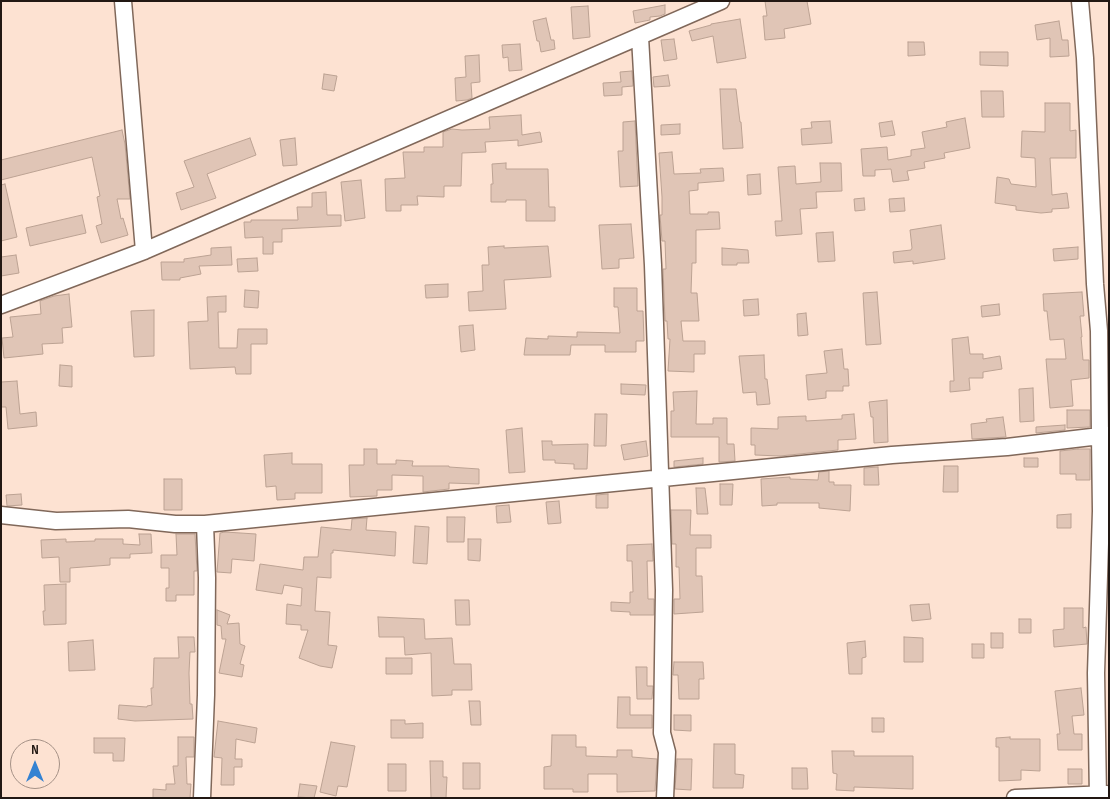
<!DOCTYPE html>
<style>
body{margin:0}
#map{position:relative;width:1110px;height:799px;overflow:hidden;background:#fde2d2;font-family:"Sofia Sans Condensed",sans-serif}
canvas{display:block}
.frame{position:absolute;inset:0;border:2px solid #221813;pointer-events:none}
.north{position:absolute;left:10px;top:739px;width:50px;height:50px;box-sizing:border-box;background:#fde2d2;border:1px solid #a59186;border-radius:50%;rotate:0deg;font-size:14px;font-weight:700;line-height:20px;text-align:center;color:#221813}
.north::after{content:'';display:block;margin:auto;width:18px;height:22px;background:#3482d2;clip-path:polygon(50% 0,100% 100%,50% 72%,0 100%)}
</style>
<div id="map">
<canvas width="1110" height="799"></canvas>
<div class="frame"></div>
<div class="north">N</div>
</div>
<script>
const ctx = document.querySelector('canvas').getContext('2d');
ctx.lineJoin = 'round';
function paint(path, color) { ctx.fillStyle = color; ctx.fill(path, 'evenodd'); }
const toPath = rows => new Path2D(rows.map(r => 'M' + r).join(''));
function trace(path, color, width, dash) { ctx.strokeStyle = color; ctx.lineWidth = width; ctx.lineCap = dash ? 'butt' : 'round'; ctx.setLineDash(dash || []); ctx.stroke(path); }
const building = toPath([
 [765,1,807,1,811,24,784,29,785,38,765,40,763,16,767,16,765,1],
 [665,5,665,14,660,16,650,17,650,20,635,23,633,11,665,5],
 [588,6,590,37,573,39,571,7,588,6],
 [546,18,551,40,554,40,555,49,541,52,539,41,537,41,533,21,546,18],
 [740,19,746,58,717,63,713,36,692,41,689,31,711,25,711,24,740,19],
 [1059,21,1062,40,1068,40,1069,56,1050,57,1050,38,1037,40,1035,25,1059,21],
 [674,39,677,59,664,61,661,40,674,39],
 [908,42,924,42,925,55,908,56,908,42],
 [520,44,522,70,509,71,508,57,503,58,502,45,520,44],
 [980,52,1008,52,1008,66,980,65,980,52],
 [479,55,480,82,471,83,472,98,467,100,456,101,455,78,466,77,465,56,479,55],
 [632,71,633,86,622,87,622,95,604,96,603,83,621,82,620,72,632,71],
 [324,74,337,76,334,91,322,89,324,74],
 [668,75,670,86,654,87,653,77,668,75],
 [720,89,736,89,740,122,741,122,743,148,723,149,720,89],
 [981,91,1003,91,1004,117,982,117,981,91],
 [1045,103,1070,103,1070,131,1076,130,1076,158,1050,158,1052,195,1067,193,1069,208,1052,209,1052,212,1041,213,1016,210,1016,206,995,203,997,177,1009,179,1011,184,1036,187,1035,158,1021,157,1022,131,1045,132,1045,103],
 [521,115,522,135,540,132,542,142,518,146,518,140,485,142,486,152,462,153,461,186,444,186,444,197,417,196,418,205,401,205,401,211,386,211,385,179,405,178,403,152,424,152,424,147,443,147,443,132,452,129,462,130,490,129,489,117,521,115],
 [965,118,970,148,944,153,945,158,924,162,925,168,907,171,909,180,893,182,891,169,875,170,875,176,863,176,861,149,887,147,888,160,911,156,911,150,925,148,922,132,947,127,946,122,965,118],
 [635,121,638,186,620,187,618,151,623,151,623,122,635,121],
 [830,121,832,143,802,145,801,129,812,128,811,122,830,121],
 [892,121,895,135,881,137,879,123,892,121],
 [680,124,680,134,661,135,661,125,680,124],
 [122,130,125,144,130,199,117,199,121,219,123,218,128,235,101,243,96,226,102,224,97,197,100,196,92,157,1,180,1,160,122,130],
 [250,138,256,155,207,174,216,198,181,210,176,193,194,187,184,161,250,138],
 [295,138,297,165,283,166,280,140,295,138],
 [672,152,674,174,701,173,700,169,723,168,724,181,698,183,698,190,689,191,690,214,708,214,708,212,719,212,720,229,696,230,696,263,692,263,691,293,697,293,699,321,681,321,683,341,705,341,705,354,694,354,694,372,668,371,670,339,668,339,667,321,665,321,663,269,666,269,665,241,662,241,660,215,662,215,662,197,659,153,672,152],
 [506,163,506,169,548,169,549,207,555,207,555,221,526,221,526,200,506,200,506,202,491,202,491,184,493,184,492,164,506,163],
 [820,163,841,163,842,191,816,192,817,208,800,209,802,234,776,236,775,221,782,221,778,167,795,166,796,184,821,182,820,163],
 [760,174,761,194,748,195,747,175,760,174],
 [361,180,365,218,345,221,341,182,361,180],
 [5,184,17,237,1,241,1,185,5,184],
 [326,192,327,215,341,215,341,226,282,229,282,242,273,242,273,254,263,254,263,237,245,238,244,222,251,222,251,220,298,220,297,207,312,207,312,193,326,192],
 [864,198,865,210,855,211,854,199,864,198],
 [904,198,905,211,890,212,889,199,904,198],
 [82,215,86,233,30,246,26,228,82,215],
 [631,224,634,258,619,259,619,268,602,269,599,225,631,224],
 [941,225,945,259,913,264,913,261,894,263,893,252,911,250,912,248,910,230,941,225],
 [833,232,835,261,818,262,816,233,833,232],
 [504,246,504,248,548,246,551,277,504,280,506,309,469,311,468,292,483,291,482,265,489,265,488,247,504,246],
 [231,247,232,265,199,266,201,274,180,278,180,280,162,280,161,262,184,262,184,259,211,255,211,248,231,247],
 [1078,247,1078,259,1054,261,1053,249,1078,247],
 [722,248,748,250,749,263,737,263,737,265,722,265,722,248],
 [16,255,19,273,1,276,1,257,16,255],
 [257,258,258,271,238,272,237,259,257,258],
 [448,284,448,297,426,298,425,285,448,284],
 [614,288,637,288,637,311,643,311,644,341,636,341,636,352,605,352,605,345,571,345,570,355,524,355,526,338,548,339,548,336,577,337,577,332,620,333,618,307,614,307,614,288],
 [245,290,259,291,258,308,244,307,245,290],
 [877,292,881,344,866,345,863,293,877,292],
 [1082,292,1084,316,1080,316,1082,337,1081,337,1083,360,1089,360,1089,378,1071,380,1073,406,1050,408,1046,359,1066,359,1064,339,1050,340,1047,311,1044,311,1043,294,1082,292],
 [69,294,72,327,62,328,63,343,42,344,43,354,4,358,2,338,13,337,10,317,41,314,40,301,54,296,69,294],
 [226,296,226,312,218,312,219,348,237,348,238,329,267,329,267,344,251,344,251,374,236,374,235,367,190,369,188,322,208,321,207,297,226,296],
 [758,299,759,315,744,316,743,300,758,299],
 [999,304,1000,315,982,317,981,306,999,304],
 [154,310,154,356,134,357,131,311,154,310],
 [806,313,808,335,798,336,797,314,806,313],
 [473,325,475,350,461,352,459,326,473,325],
 [968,337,970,354,983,354,983,359,1000,356,1002,369,983,372,983,378,969,378,970,390,950,392,950,381,954,381,952,339,968,337],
 [842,349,844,369,848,369,849,386,843,386,843,391,826,391,826,398,808,400,806,375,827,373,824,351,842,349],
 [764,355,765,379,767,379,770,404,757,405,756,392,743,393,739,356,764,355],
 [60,365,72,366,72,387,59,386,60,365],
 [17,381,20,414,36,412,37,426,8,429,6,407,1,407,1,382,17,381],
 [621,384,646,385,645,395,621,394,621,384],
 [1033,388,1034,421,1020,422,1019,389,1033,388],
 [697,391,696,424,713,424,713,418,727,418,727,444,734,444,735,461,719,462,719,437,671,437,671,411,674,411,673,392,697,391],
 [887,400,888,442,874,443,873,417,871,417,869,402,887,400],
 [1067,410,1090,410,1090,427,1067,428,1067,410],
 [595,414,607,414,606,446,594,446,595,414],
 [854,414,856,439,838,440,838,450,780,456,755,455,755,445,751,445,751,428,778,429,778,417,806,416,806,421,842,419,842,415,854,414],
 [1003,417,1006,437,972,439,971,424,987,422,986,419,1003,417],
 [1065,425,1065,430,1036,433,1036,427,1065,425],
 [522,428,525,472,509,473,506,430,522,428],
 [542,441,552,441,552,445,588,444,587,469,574,469,574,464,555,463,555,460,543,460,542,441],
 [646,441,648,456,624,460,621,445,646,441],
 [364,449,377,449,377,464,396,464,396,460,413,461,412,466,449,466,449,467,479,469,479,484,449,483,449,489,423,492,423,476,392,475,392,490,377,490,377,496,350,497,349,465,364,465,364,449],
 [1078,449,1090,449,1090,480,1076,480,1076,474,1060,474,1060,451,1078,449],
 [292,453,292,464,322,464,322,493,295,493,295,499,277,500,276,486,266,487,264,455,292,453],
 [703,458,703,464,674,467,674,461,703,458],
 [1024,458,1038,458,1038,467,1024,467,1024,458],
 [944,466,958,466,958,492,943,492,944,466],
 [878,467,879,485,864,485,864,468,878,467],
 [829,471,829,482,834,482,834,485,851,485,850,511,819,508,819,503,777,503,777,505,762,506,761,479,790,477,790,479,818,480,819,472,829,471],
 [164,479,182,479,182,510,164,510,164,479],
 [720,484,733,484,732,505,720,505,720,484],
 [696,488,705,488,708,514,697,514,696,488],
 [21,494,22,505,7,506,6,495,21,494],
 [608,494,608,508,596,508,596,495,608,494],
 [559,501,561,523,548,524,546,502,559,501],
 [509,505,511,522,497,523,496,506,509,505],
 [671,510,691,510,690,535,711,535,711,548,696,548,696,576,702,576,703,612,674,614,674,599,680,599,679,567,676,567,676,544,672,544,671,510],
 [1071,514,1071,528,1057,528,1057,515,1071,514],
 [447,517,465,517,464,542,447,542,447,517],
 [367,518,366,530,396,532,395,556,333,550,333,553,331,553,331,578,317,577,315,611,330,612,328,645,337,646,332,668,320,666,299,658,308,630,301,630,301,625,286,624,287,604,301,606,302,588,284,585,282,594,256,590,260,564,303,570,304,557,318,557,321,527,351,530,352,519,367,518],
 [415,526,429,527,427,564,413,563,415,526],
 [225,532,256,534,254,561,232,559,231,573,217,572,220,533,225,532],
 [139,534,151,534,152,553,130,554,130,558,110,558,110,565,70,568,70,582,60,582,59,557,42,558,41,540,66,539,66,542,95,541,95,539,123,539,123,544,140,545,139,534],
 [176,534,195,534,197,571,194,571,194,595,176,595,176,601,166,601,166,588,169,588,169,568,161,568,161,555,177,555,176,534],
 [468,539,481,539,480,561,468,560,468,539],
 [652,544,653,561,647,561,648,599,654,599,654,615,630,615,630,612,611,611,611,602,630,603,630,592,633,592,632,561,627,561,627,545,652,544],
 [66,584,66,624,44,625,43,611,45,611,44,585,66,584],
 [455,600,469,600,470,625,456,625,455,600],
 [929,604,931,619,912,621,910,605,929,604],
 [1064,608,1083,608,1083,628,1086,627,1087,644,1054,647,1053,630,1064,629,1064,608],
 [217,610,230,615,227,624,239,623,240,644,245,646,240,664,244,665,242,677,219,673,226,639,222,639,221,626,217,625,217,610],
 [378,617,424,619,425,639,452,638,454,664,471,664,472,690,452,690,452,695,432,696,431,653,405,655,404,637,379,637,378,617],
 [1019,619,1031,619,1031,633,1019,633,1019,619],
 [991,633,1003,633,1003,648,991,648,991,633],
 [178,637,194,637,195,652,190,652,189,673,190,704,192,704,193,719,135,721,118,719,119,705,147,707,147,706,152,705,151,688,153,688,154,658,179,658,178,637],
 [904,637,923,638,923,662,904,662,904,637],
 [93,640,95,670,69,671,68,642,93,640],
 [865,641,866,657,862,658,862,674,849,674,847,643,865,641],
 [972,644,984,644,984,658,972,658,972,644],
 [386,658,412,658,412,674,386,674,386,658],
 [674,662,703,662,704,679,699,679,699,699,679,699,678,675,673,675,674,662],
 [636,667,647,667,647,686,653,686,652,699,637,699,636,667],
 [1081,688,1084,715,1072,716,1074,734,1082,734,1082,750,1058,750,1057,734,1060,734,1055,691,1081,688],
 [618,697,630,697,630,715,652,715,652,728,617,728,618,697],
 [469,701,480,701,481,725,471,725,469,701],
 [674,715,691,715,691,731,674,730,674,715],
 [872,718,884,718,884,732,872,732,872,718],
 [391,720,405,720,405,724,423,723,423,738,391,738,391,720],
 [218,721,257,728,255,743,236,739,235,759,242,759,242,767,234,767,234,785,221,785,222,758,214,757,218,721],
 [552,735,576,735,576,747,586,747,586,756,617,757,617,750,632,750,632,757,657,759,655,791,617,792,617,774,588,774,588,792,573,792,573,789,544,789,544,767,551,766,552,735],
 [178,737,194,737,194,757,186,757,187,784,191,784,190,798,153,798,153,789,166,790,166,784,175,784,173,766,178,766,178,737],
 [1010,737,1010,739,1040,739,1040,771,1021,770,1021,780,999,781,999,747,996,747,996,738,1010,737],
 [94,738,125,738,124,761,113,761,113,753,94,753,94,738],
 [331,742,355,746,347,787,338,786,336,796,320,792,331,742],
 [714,744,735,744,735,774,744,775,743,788,713,788,714,744],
 [832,751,854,751,854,756,913,756,913,789,854,787,854,791,836,790,837,774,833,773,832,751],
 [677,759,692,759,691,790,675,789,677,759],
 [430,761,443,761,443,777,447,777,446,798,431,798,430,761],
 [463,763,480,763,480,789,463,789,463,763],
 [388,764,406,764,406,791,388,791,388,764],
 [792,768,807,768,808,789,792,789,792,768],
 [1068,769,1082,769,1082,784,1068,784,1068,769],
 [300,784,317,786,314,798,298,797,300,784]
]);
paint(building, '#e0c5b6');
trace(building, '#bca293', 1);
const minor = toPath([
 [123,1,144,251],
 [1080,1,1085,58,1095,284,1099,331,1100,436,1109,435],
 [640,37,653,265,664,590,662,733,667,752,665,798],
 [1,305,144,251,721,1],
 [1,515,56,521,128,519,175,524,205,524,892,455,1007,447,1100,436,1101,511,1096,673,1098,798],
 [202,798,206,695,207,578,205,524],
 [1015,798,1107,794]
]);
trace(minor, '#80685a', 19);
trace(minor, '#fff', 16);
</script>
